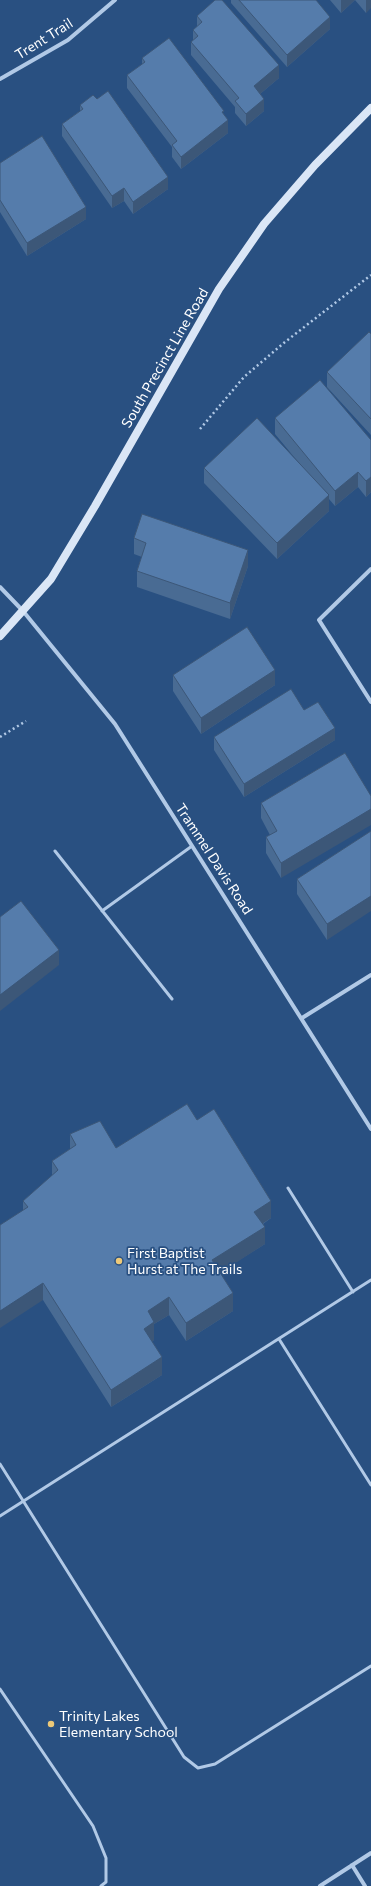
<!DOCTYPE html>
<style>
body{margin:0}
canvas{display:block;background:#295081}
</style>
<canvas width="371" height="1886"></canvas>
<script>
const ctx = document.querySelector('canvas').getContext('2d');
ctx.lineJoin = 'round';
const toPath = rows => new Path2D(rows.map(r => 'M' + r).join(''));
function trace(path, color, width, dash) { ctx.strokeStyle = color; ctx.lineWidth = width; ctx.lineCap = dash ? 'butt' : 'round'; ctx.setLineDash(dash || []); ctx.stroke(path); }
function paint(path, color) { ctx.fillStyle = color; ctx.fill(path, 'evenodd'); }
function label(font, color, halo, rows, align = 'center') {
  ctx.font = font + ' Commissioner,sans-serif'; ctx.lineWidth = 3.5; ctx.setLineDash([]); ctx.textBaseline = 'middle'; ctx.strokeStyle = halo; ctx.fillStyle = color; for (const [text, x, y, turn = 0] of rows) {
    ctx.save(); ctx.translate(x, y); ctx.rotate((+turn || 0) * Math.PI / 180); ctx.textAlign = isNaN(turn) ? turn : align; if (halo) ctx.strokeText(text, 0, 0); ctx.fillText(text, 0, 0); ctx.restore();
  }
}
trace(toPath([
 [200,429,244,377,285,342,371,275],
 [0,737,26,721]
]), '#b1c9e6', 2.5, [2, 3]);
trace(toPath([
 [55,851,172,999],
 [102,911,192,846],
 [288,1188,353,1292],
 [279,1339,371,1485],
 [0,1464,184,1757,198,1768,215,1764,371,1666],
 [0,1516,371,1280],
 [0,1689,93,1826,106,1858,106,1882,101,1886]
]), '#b1c9e6', 3);
trace(toPath([
 [0,79,68,40,115,0],
 [371,569,319,620,371,702],
 [0,587,23,611,115,724,371,1129],
 [302,1018,371,975],
 [352,1865,365,1886],
 [320,1886,371,1853]
]), '#b1c9e6', 4);
trace(toPath([
 [0,636,51,579,95,506,219,289,264,224,315,165,371,108]
]), '#dae6f6', 8);
paint(toPath([
 [231,0,316,0,330,29,287,67,231,3],
 [330,0,371,0,366,13,355,0,341,13],
 [197,16,279,78,260,94,264,111,246,126,235,113,235,107,191,55,191,42,193,40,193,30,197,27],
 [142,58,224,115,228,133,181,169,172,157,172,147,127,88,127,75,142,65],
 [80,105,168,189,133,214,124,201,112,208,62,136,62,124,80,111],
 [0,163,86,219,27,256,0,212],
 [371,334,371,435,327,387,327,372],
 [275,418,371,440,371,492,366,497,358,487,335,506,329,499,329,511,277,559,204,483,204,468,299,463,275,434],
 [134,538,248,566,230,619,137,587,137,571,142,557,134,554],
 [173,675,275,685,201,734,173,691],
 [304,710,335,740,244,797,214,750,214,737],
 [345,753,281,878,266,853,266,837,270,835,261,818,261,803],
 [371,831,327,940,297,894,297,879],
 [197,1120,271,1218,263,1224,265,1244,220,1272,233,1311,186,1341,169,1315,154,1324,154,1340,151,1342,162,1375,111,1407,43,1300,23,1211,23,1201,52,1176,52,1161,70,1149,70,1134,116,1148]
]), '#496b93');
paint(toPath([
 [341,0,355,0,341,13],
 [366,0,371,0,371,8,366,13],
 [330,17,330,29,287,67,287,55],
 [279,65,279,78,254,99,254,86],
 [264,99,264,111,246,126,246,114],
 [228,120,228,133,181,169,181,157],
 [168,177,168,189,133,214,133,202],
 [124,188,124,201,112,208,112,196],
 [86,207,86,219,27,256,27,243],
 [358,472,358,487,335,506,335,491],
 [371,477,371,492,366,497,366,481],
 [329,495,329,511,277,559,277,543],
 [248,550,248,566,230,619,230,603],
 [275,670,275,685,201,734,201,718],
 [335,728,335,740,244,797,244,784],
 [371,809,371,825,281,878,281,863],
 [371,896,371,911,327,940,327,924],
 [59,950,59,965,0,1011,0,995],
 [271,1201,271,1218,254,1229,254,1212],
 [265,1227,265,1244,212,1278,212,1260],
 [43,1283,43,1300,0,1328,0,1311],
 [233,1293,233,1311,186,1341,186,1323],
 [169,1297,169,1315,154,1324,154,1340,144,1347,144,1329,148,1311],
 [162,1357,162,1375,111,1407,111,1390]
]), '#3c5778');
const building = toPath([
 [215,0,222,0,279,65,254,86,264,99,246,114,235,101,239,98,191,42,198,36,193,30,202,22,197,16,215,0],
 [239,0,316,0,330,17,287,55,239,0],
 [169,38,224,111,222,112,228,120,181,157,172,145,177,141,127,75,145,62,142,58,169,38],
 [108,91,168,177,133,202,124,188,112,196,62,124,83,109,80,105,93,95,97,99,108,91],
 [42,136,86,207,27,243,0,200,0,163,42,136],
 [369,332,371,334,371,419,327,372,369,332],
 [320,380,371,440,371,477,366,481,358,472,335,491,275,418,320,380],
 [257,418,329,495,277,543,204,468,257,418],
 [142,514,248,550,230,603,137,571,146,543,134,538,142,514],
 [247,627,275,670,201,718,173,675,247,627],
 [291,689,304,710,318,702,335,728,244,784,214,737,291,689],
 [345,753,371,796,371,809,281,863,266,837,277,831,261,803,345,753],
 [371,831,371,896,327,924,297,879,371,831],
 [21,901,59,950,0,995,0,917,21,901],
 [187,1104,197,1120,214,1109,271,1201,254,1212,265,1227,212,1260,233,1293,186,1323,169,1297,148,1311,154,1322,144,1329,162,1357,111,1390,43,1283,0,1311,0,1225,28,1207,23,1201,58,1170,52,1161,76,1145,70,1134,100,1121,116,1148,187,1104]
]);
paint(building, '#557cab');
trace(building, '#3c5778', 1);
for (const [x, y, r, color] of [
 [119,1261,4,"#edc978"],
 [51,1724,4,"#edc978"]
]) { const dot = new Path2D(); dot.arc(x, y, r, 0, 2 * Math.PI); ctx.fillStyle = color; ctx.fill(dot); trace(dot, '#295081', 1.5); }
label('14px', '#fff', '#295081', [
 ["Trent Trail",44,39,-32],
 ["South Precinct Line Road",165,358,-60],
 ["Trammel Davis Road",214,859,57]
]);
label('14px', '#fff', '#295081', [
 ["First Baptist",127,1253],
 ["Hurst at The Trails",127,1269],
 ["Trinity Lakes",59,1716],
 ["Elementary School",59,1732]
], 'left');
</script>
